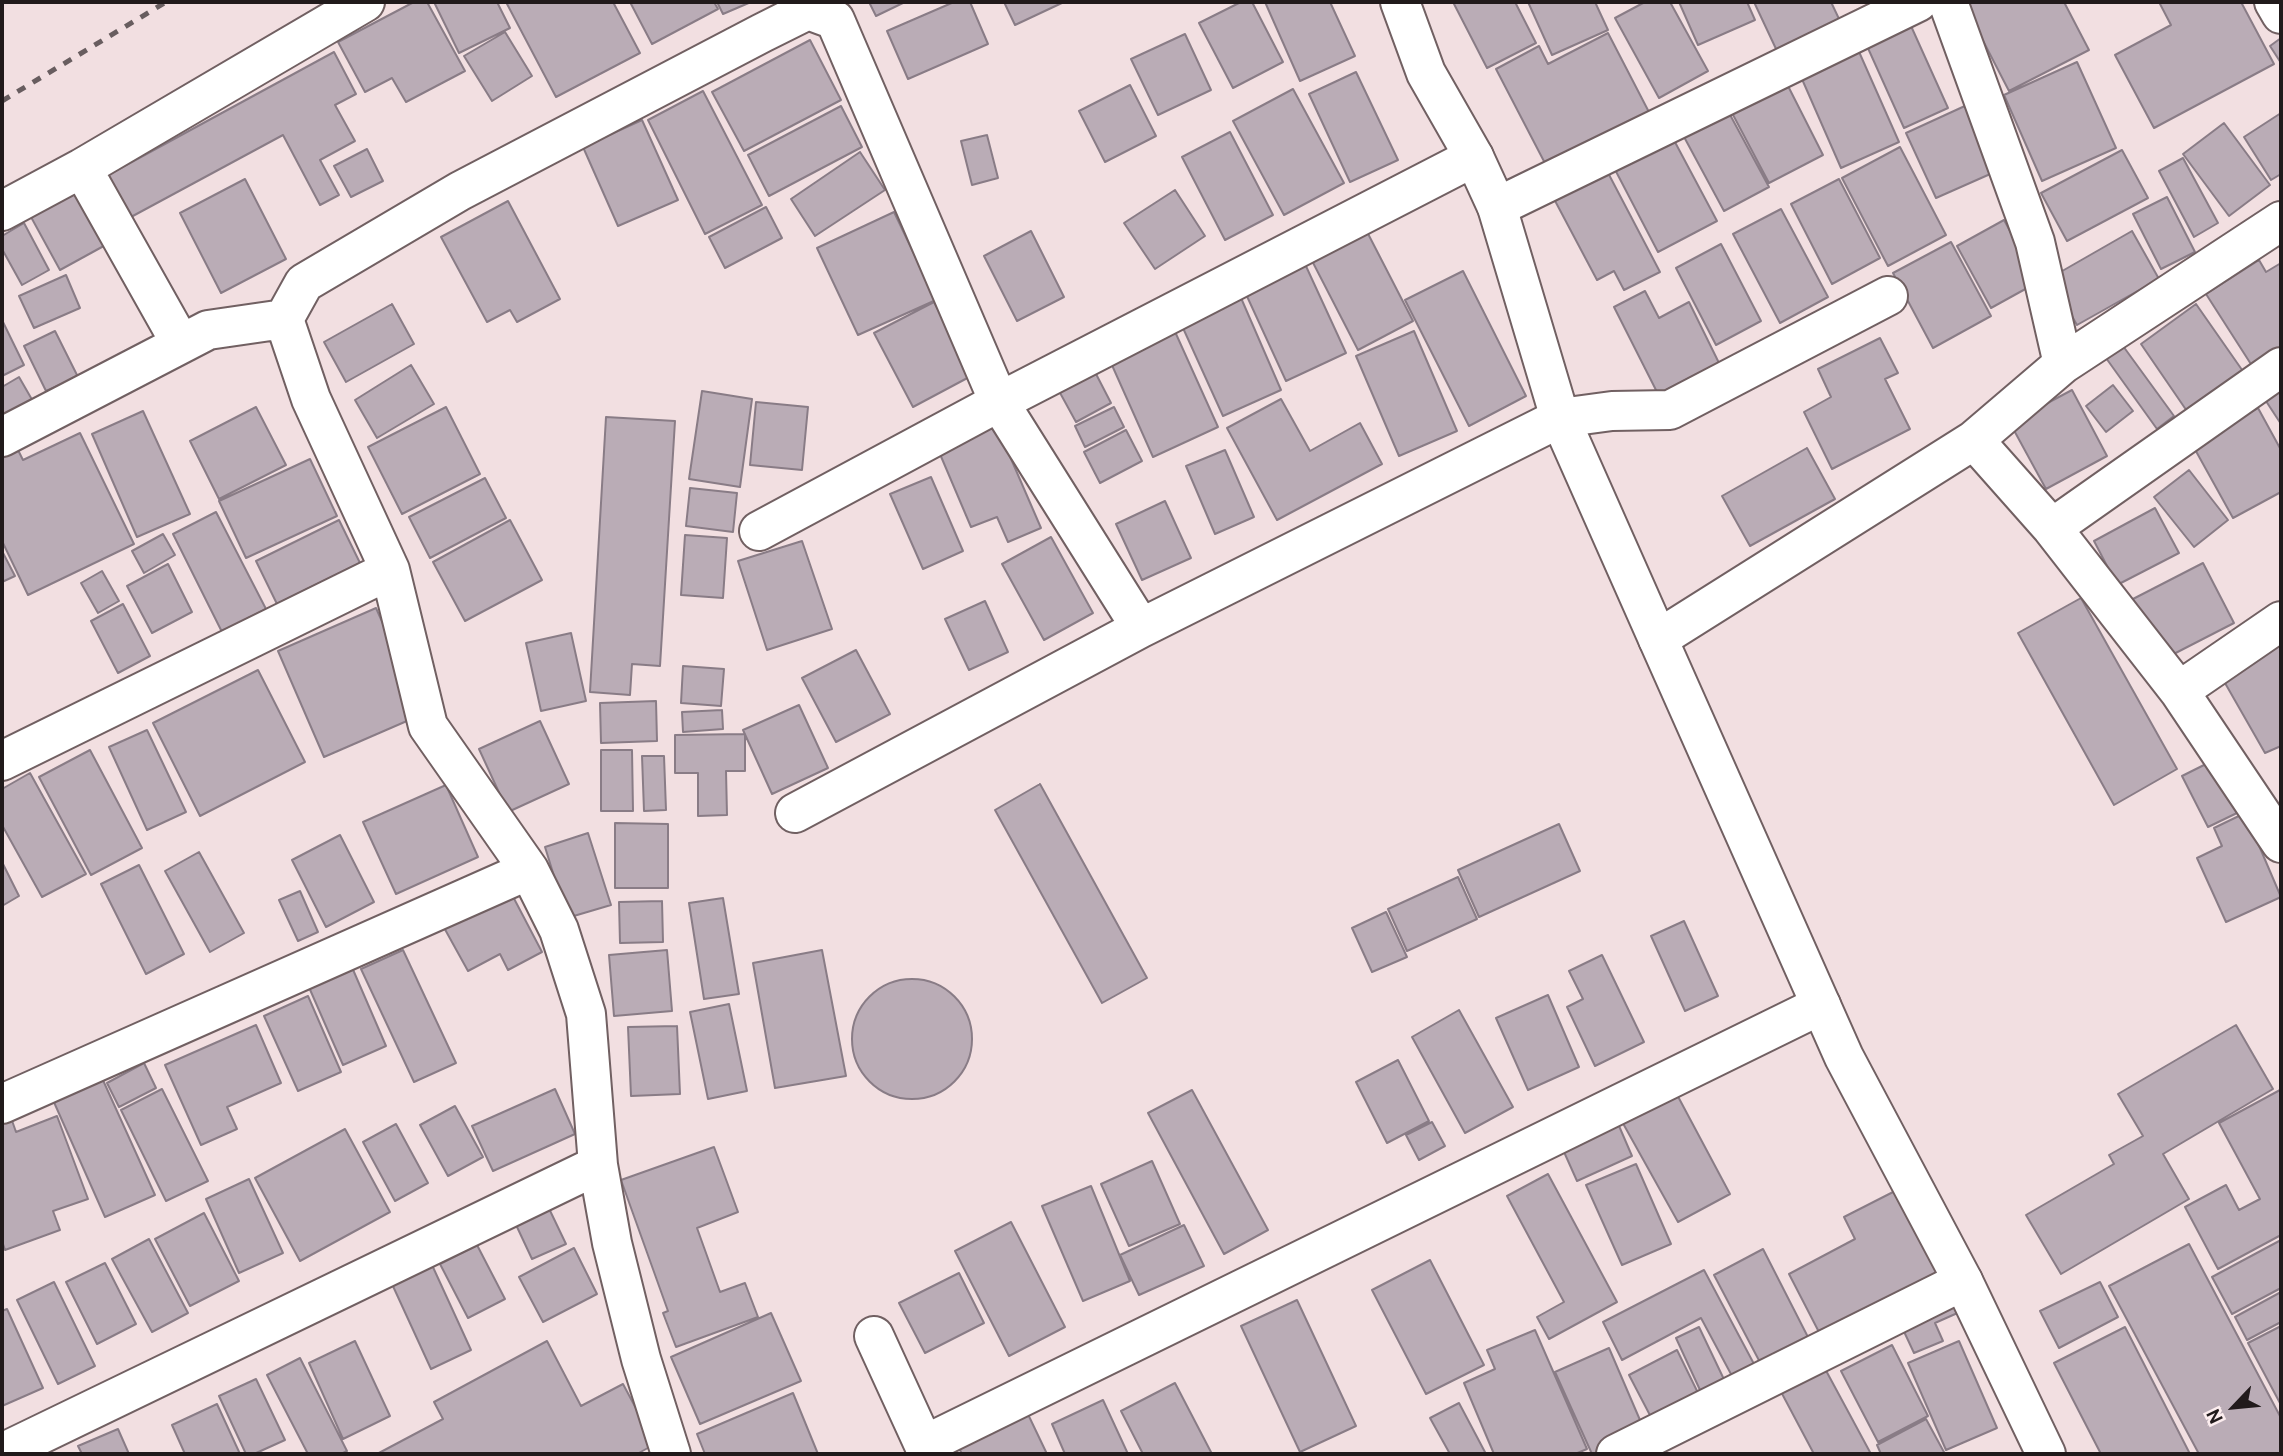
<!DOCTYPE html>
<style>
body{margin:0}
#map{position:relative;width:2283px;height:1456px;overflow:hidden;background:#f2dfe1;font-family:Cabin,sans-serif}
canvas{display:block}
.frame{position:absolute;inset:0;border:4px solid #211a1b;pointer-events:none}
.north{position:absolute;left:2199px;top:1372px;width:70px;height:70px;-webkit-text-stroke:5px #fcedef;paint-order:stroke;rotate:244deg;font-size:19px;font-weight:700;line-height:28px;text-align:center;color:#211a1b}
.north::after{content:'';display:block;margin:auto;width:24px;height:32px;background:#211a1b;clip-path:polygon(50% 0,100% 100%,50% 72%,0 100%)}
</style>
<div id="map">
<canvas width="2283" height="1456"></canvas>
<div class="frame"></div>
<div class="north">N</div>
</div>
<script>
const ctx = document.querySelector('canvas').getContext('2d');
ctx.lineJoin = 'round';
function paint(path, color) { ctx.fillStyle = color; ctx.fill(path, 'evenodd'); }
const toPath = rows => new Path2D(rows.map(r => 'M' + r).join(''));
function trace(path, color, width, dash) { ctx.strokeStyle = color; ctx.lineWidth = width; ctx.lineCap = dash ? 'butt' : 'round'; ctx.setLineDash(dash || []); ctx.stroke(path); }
const building = toPath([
 [414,2,427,2,465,71,406,102,392,78,365,92,338,42,414,2],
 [434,2,497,2,510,28,459,53,434,2],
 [506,2,613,2,640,53,556,97,506,2],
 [630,2,714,2,718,9,652,44,630,2],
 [717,2,751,2,723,14,717,2],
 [869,2,905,2,876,16,869,2],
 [954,2,970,2,988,44,908,79,887,31,954,2],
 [1004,2,1064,2,1015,25,1004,2],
 [1241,2,1252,2,1283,62,1233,88,1199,23,1241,2],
 [1265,2,1330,2,1355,56,1300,81,1265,2],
 [1453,2,1515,2,1536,43,1487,68,1453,2],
 [1528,2,1595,2,1608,30,1552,55,1528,2],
 [1645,2,1670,2,1708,71,1659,98,1615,18,1645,2],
 [1679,2,1747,2,1755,20,1698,45,1679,2],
 [1754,2,1831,2,1840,21,1777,51,1754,2],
 [1963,2,2064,2,2089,50,2009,91,1963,2],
 [2159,2,2241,2,2274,64,2154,128,2115,55,2171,25,2159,2],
 [1911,26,1948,108,1904,128,1867,46,1911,26],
 [505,32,532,76,492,101,464,56,505,32],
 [1608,33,1651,116,1548,169,1496,69,1539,46,1548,64,1608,33],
 [1185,34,1211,90,1158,115,1131,59,1185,34],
 [2281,38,2281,63,2270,46,2281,38],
 [810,40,841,100,744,151,712,92,810,40],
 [1856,45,1899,142,1841,168,1798,70,1856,45],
 [334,52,356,94,335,105,355,141,320,160,339,195,320,205,283,135,118,224,95,182,334,52],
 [2077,62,2116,148,2042,181,2004,95,2077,62],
 [1356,72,1398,160,1350,182,1309,94,1356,72],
 [1786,82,1823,155,1769,183,1731,111,1786,82],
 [1130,85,1156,136,1105,162,1079,111,1130,85],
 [1293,89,1344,183,1284,215,1233,121,1293,89],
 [703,91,762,205,705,234,648,120,703,91],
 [1967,105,1997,171,1936,198,1906,133,1967,105],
 [841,106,862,147,769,196,748,155,841,106],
 [1728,111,1769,187,1724,211,1683,135,1728,111],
 [2281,113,2281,174,2271,180,2244,137,2281,113],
 [642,120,678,200,618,226,583,147,642,120],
 [2224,123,2270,185,2229,216,2183,154,2224,123],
 [1668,129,1717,221,1658,252,1610,160,1668,129],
 [1230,132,1273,215,1225,240,1182,157,1230,132],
 [987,135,998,178,972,185,961,141,987,135],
 [1900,147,1946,235,1888,266,1842,178,1900,147],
 [367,149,383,181,351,197,334,166,367,149],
 [2122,150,2148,198,2067,241,2041,193,2122,150],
 [860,152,885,190,815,236,791,199,860,152],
 [2183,158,2218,223,2194,237,2159,171,2183,158],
 [1606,169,1660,272,1624,290,1614,271,1597,280,1553,197,1606,169],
 [245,179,286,259,221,293,180,213,245,179],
 [1839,179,1880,258,1832,284,1791,204,1839,179],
 [82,189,111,242,60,270,31,217,82,189],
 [1175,190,1205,236,1155,269,1124,223,1175,190],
 [2167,197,2195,252,2161,269,2133,214,2167,197],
 [508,201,560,299,517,322,510,310,487,322,441,237,508,201],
 [766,207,782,238,725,268,709,237,766,207],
 [1781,209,1828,297,1780,323,1733,234,1781,209],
 [894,212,936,300,858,335,817,248,894,212],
 [2004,220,2038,282,1991,308,1957,246,2004,220],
 [24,223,49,270,22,285,2,249,2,236,24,223],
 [1363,224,1413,321,1358,350,1308,253,1363,224],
 [1031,231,1064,297,1017,321,984,256,1031,231],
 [2132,231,2159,279,2077,325,2050,278,2132,231],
 [1951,242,1991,316,1933,348,1893,273,1951,242],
 [1721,244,1761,321,1716,345,1676,268,1721,244],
 [2259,260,2266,272,2281,263,2281,356,2256,372,2206,294,2259,260],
 [1305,264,1346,353,1286,381,1245,292,1305,264],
 [1463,271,1526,396,1469,426,1405,300,1463,271],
 [66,275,80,308,34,328,19,296,66,275],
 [1238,291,1281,390,1223,416,1178,317,1238,291],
 [1645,291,1659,318,1689,302,1719,363,1658,394,1614,307,1645,291],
 [934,302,973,375,913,407,874,333,934,302],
 [392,304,414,344,346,382,324,342,392,304],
 [2196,304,2247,377,2191,417,2141,344,2196,304],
 [2,320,24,365,2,376,2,320],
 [1172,325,1218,427,1153,457,1107,354,1172,325],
 [55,331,78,377,46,391,24,346,55,331],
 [1414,331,1457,431,1399,456,1356,356,1414,331],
 [1880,338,1898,373,1885,379,1910,429,1832,469,1804,412,1831,397,1818,369,1880,338],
 [2123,346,2174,416,2157,429,2106,358,2123,346],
 [411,365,434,404,377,438,355,400,411,365],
 [1095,372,1111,403,1076,422,1059,391,1095,372],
 [19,377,38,410,2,423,2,387,19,377],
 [2281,382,2281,424,2262,395,2281,382],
 [2113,385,2133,411,2106,432,2086,406,2113,385],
 [2072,390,2107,456,2046,489,2010,423,2072,390],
 [702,391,752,399,740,487,689,479,702,391],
 [1281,399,1310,451,1360,423,1382,464,1277,520,1227,428,1281,399],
 [756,402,808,407,802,470,750,465,756,402],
 [256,407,286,465,219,499,190,441,256,407],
 [446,407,480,474,402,514,368,447,446,407],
 [1114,407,1124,427,1085,447,1075,426,1114,407],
 [2258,408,2281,450,2281,492,2233,518,2192,444,2258,408],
 [143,411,190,514,137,537,92,434,143,411],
 [992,415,1041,528,1008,542,997,517,971,527,934,440,992,415],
 [606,417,675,421,660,666,632,664,630,695,590,692,606,417],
 [1126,430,1142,461,1100,483,1084,452,1126,430],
 [80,433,134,544,28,595,2,541,2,458,18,450,23,460,80,433],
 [1807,448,1835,499,1750,546,1722,496,1807,448],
 [1225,450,1254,517,1215,534,1186,466,1225,450],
 [310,459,337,516,246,558,219,501,310,459],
 [2189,470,2228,520,2194,547,2154,497,2189,470],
 [931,477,963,551,923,569,890,494,931,477],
 [485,478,506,518,430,558,409,517,485,478],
 [690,488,737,493,733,532,686,526,690,488],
 [1165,501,1191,558,1142,580,1116,524,1165,501],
 [2155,508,2179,553,2117,585,2094,541,2155,508],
 [216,512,266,609,222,632,173,534,216,512],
 [339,520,360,563,277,604,256,561,339,520],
 [510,520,542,580,465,621,433,562,510,520],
 [163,534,175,555,144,573,132,551,163,534],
 [685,535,727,538,723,598,681,595,685,535],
 [1051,537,1093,613,1044,640,1002,564,1051,537],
 [802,541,832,629,767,650,738,561,802,541],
 [2,551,15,576,2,582,2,551],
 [2203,563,2234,623,2162,660,2131,600,2203,563],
 [168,564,192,612,152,633,127,586,168,564],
 [102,571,119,601,98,613,81,583,102,571],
 [2081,598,2177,769,2114,805,2018,633,2081,598],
 [985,601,1008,652,969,670,945,619,985,601],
 [123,604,150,656,118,673,91,621,123,604],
 [376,608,423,714,324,757,278,651,376,608],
 [571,633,586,701,541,711,526,643,571,633],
 [2281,641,2281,746,2265,753,2221,676,2281,641],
 [856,650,890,714,836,742,802,678,856,650],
 [683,666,724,669,721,706,681,703,683,666],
 [258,670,305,762,200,816,153,723,258,670],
 [656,701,657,741,601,743,600,703,656,701],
 [799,705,828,768,772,794,743,730,799,705],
 [722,710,723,729,683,732,682,712,722,710],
 [540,721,569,784,508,812,479,749,540,721],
 [147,730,186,812,147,830,109,747,147,730],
 [745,734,745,771,726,771,727,815,698,816,698,773,675,773,675,735,745,734],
 [90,750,142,848,91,875,39,777,90,750],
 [601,750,632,750,633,811,601,811,601,750],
 [642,756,664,756,666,810,644,811,642,756],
 [2210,762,2237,813,2208,827,2182,776,2210,762],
 [30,773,86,874,42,897,2,825,2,789,30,773],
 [1040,784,1147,978,1102,1003,995,810,1040,784],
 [446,785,478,857,396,894,363,822,446,785],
 [2245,813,2281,897,2226,922,2197,858,2222,846,2214,828,2245,813],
 [615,823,668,824,668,888,615,888,615,823],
 [1559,824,1580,871,1479,917,1458,870,1559,824],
 [588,833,611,905,567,918,545,847,588,833],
 [340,835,374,902,326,927,292,860,340,835],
 [199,852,244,933,210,952,165,871,199,852],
 [2,862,19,896,2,906,2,862],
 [139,865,184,954,146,974,101,884,139,865],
 [1458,877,1477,919,1407,951,1388,909,1458,877],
 [509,889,542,952,508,970,500,954,468,971,442,924,509,889],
 [300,891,318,932,298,941,279,900,300,891],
 [723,898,739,994,704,999,689,903,723,898],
 [662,901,663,942,620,943,619,902,662,901],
 [1386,912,1407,957,1372,972,1352,928,1386,912],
 [1684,921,1718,996,1685,1011,1651,936,1684,921],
 [403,950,456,1063,414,1082,361,969,403,950],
 [667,950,672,1011,614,1016,609,955,667,950],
 [822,950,846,1076,775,1088,753,963,822,950],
 [1602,955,1644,1042,1595,1066,1567,1007,1583,999,1569,971,1602,955],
 [351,965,386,1046,343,1065,308,985,351,965],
 '852 1039a60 60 0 1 1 120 0a60 60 0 1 1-120 0Z',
 [1548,995,1579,1067,1528,1090,1496,1018,1548,995],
 [308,996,341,1072,298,1091,264,1016,308,996],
 [729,1004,747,1091,708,1099,690,1012,729,1004],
 [1459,1010,1513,1107,1465,1133,1412,1037,1459,1010],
 [256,1025,281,1083,227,1107,237,1129,201,1145,165,1065,256,1025],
 [2236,1025,2273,1089,2163,1154,2189,1199,2061,1274,2026,1215,2114,1164,2109,1155,2143,1136,2118,1094,2236,1025],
 [677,1026,680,1094,631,1096,628,1027,677,1026],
 [1398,1060,1429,1121,1387,1143,1356,1082,1398,1060],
 [144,1063,156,1088,119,1107,107,1083,144,1063],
 [102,1078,155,1195,105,1217,53,1100,102,1078],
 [162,1089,208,1181,166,1201,121,1110,162,1089],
 [555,1089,575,1134,493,1171,472,1126,555,1089],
 [1674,1089,1730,1194,1678,1222,1620,1118,1674,1089],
 [1192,1090,1268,1230,1224,1254,1148,1113,1192,1090],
 [2280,1090,2281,1235,2218,1269,2185,1207,2226,1185,2239,1210,2260,1199,2219,1123,2280,1090],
 [455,1106,483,1157,448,1176,420,1125,455,1106],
 [9,1112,16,1132,57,1116,88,1199,53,1211,60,1230,5,1250,2,1241,2,1115,9,1112],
 [1616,1119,1632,1156,1577,1181,1560,1143,1616,1119],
 [1432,1122,1445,1146,1419,1160,1406,1135,1432,1122],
 [396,1124,428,1183,395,1201,363,1142,396,1124],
 [345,1129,390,1212,300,1261,255,1178,345,1129],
 [714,1147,738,1212,697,1228,720,1292,745,1283,758,1317,676,1347,663,1313,668,1311,621,1180,714,1147],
 [1152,1161,1180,1224,1129,1246,1101,1184,1152,1161],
 [1636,1164,1671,1244,1622,1265,1586,1185,1636,1164],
 [1548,1174,1617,1302,1549,1339,1537,1317,1564,1302,1507,1196,1548,1174],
 [249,1179,283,1253,239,1273,206,1199,249,1179],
 [1091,1186,1130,1281,1083,1301,1042,1206,1091,1186],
 [1897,1190,1941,1274,1821,1336,1789,1274,1855,1239,1844,1217,1897,1190],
 [543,1196,566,1244,532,1259,510,1212,543,1196],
 [204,1213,239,1281,190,1306,155,1239,204,1213],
 [1011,1222,1065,1327,1009,1356,955,1251,1011,1222],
 [1184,1225,1204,1266,1139,1295,1120,1255,1184,1225],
 [149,1239,188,1313,152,1332,112,1259,149,1239],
 [2281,1240,2281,1288,2232,1314,2212,1277,2281,1240],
 [2189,1244,2281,1418,2281,1454,2199,1454,2109,1286,2189,1244],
 [477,1245,505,1299,468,1318,440,1264,477,1245],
 [574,1248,597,1294,543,1322,519,1277,574,1248],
 [1763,1249,1811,1343,1763,1368,1714,1275,1763,1249],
 [1430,1260,1484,1365,1426,1394,1372,1290,1430,1260],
 [105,1263,136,1324,97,1344,66,1282,105,1263],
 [432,1265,471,1350,431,1369,392,1284,432,1265],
 [1704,1270,1754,1364,1732,1376,1701,1318,1622,1360,1603,1322,1704,1270],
 [959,1273,984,1323,925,1353,899,1303,959,1273],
 [54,1282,95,1366,58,1384,17,1300,54,1282],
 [2100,1282,2118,1317,2059,1348,2040,1311,2100,1282],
 [2281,1292,2281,1322,2247,1340,2235,1317,2281,1292],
 [1957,1298,1962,1311,1935,1323,1943,1341,1914,1353,1900,1323,1957,1298],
 [1297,1300,1356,1426,1300,1452,1241,1326,1297,1300],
 [7,1309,43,1388,2,1406,2,1311,7,1309],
 [771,1313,801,1381,700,1424,671,1357,771,1313],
 [2281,1326,2281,1405,2248,1343,2281,1326],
 [1699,1327,1730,1392,1706,1403,1676,1338,1699,1327],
 [2125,1327,2190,1454,2101,1454,2054,1363,2125,1327],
 [1535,1330,1587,1449,1575,1454,1494,1454,1464,1383,1495,1369,1487,1350,1535,1330],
 [355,1341,390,1416,343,1439,309,1363,355,1341],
 [547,1341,581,1406,623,1384,655,1444,637,1454,377,1454,443,1419,434,1402,547,1341],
 [1959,1341,1997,1428,1946,1450,1908,1363,1959,1341],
 [1892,1345,1928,1416,1878,1442,1841,1371,1892,1345],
 [1609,1348,1646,1434,1600,1454,1592,1454,1555,1372,1609,1348],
 [1677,1350,1700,1397,1653,1421,1629,1375,1677,1350],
 [300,1358,347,1451,341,1454,308,1454,267,1375,300,1358],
 [1823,1365,1871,1454,1814,1454,1779,1388,1823,1365],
 [256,1379,285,1440,254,1454,246,1454,219,1396,256,1379],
 [1175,1383,1212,1454,1143,1454,1121,1411,1175,1383],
 [793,1393,818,1454,705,1454,697,1434,793,1393],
 [1103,1400,1128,1454,1065,1454,1052,1424,1103,1400],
 [1459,1403,1486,1454,1450,1454,1430,1418,1459,1403],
 [217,1404,240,1454,185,1454,172,1425,217,1404],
 [1025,1408,1047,1454,962,1454,955,1440,1025,1408],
 [1926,1419,1945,1454,1881,1454,1877,1445,1926,1419],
 [118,1429,129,1454,82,1454,78,1446,118,1429]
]);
paint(building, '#baacb6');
trace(building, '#897c86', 2);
const minor = toPath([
 [1948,2,2035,242,2063,364],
 [2274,2,2281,14],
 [1497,207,1918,2],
 [2,211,82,168],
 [181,344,82,168,365,2],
 [2,437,208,330,284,319],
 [1974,440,2052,528,2179,691,2281,843],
 [2052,528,2281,367],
 [759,531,999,402,1474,157],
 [1658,639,1974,440,2063,364,2281,221],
 [2179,691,2281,621],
 [2,761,390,570],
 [795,813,1141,628],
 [2,1104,529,870],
 [874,1336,924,1445,1821,1005],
 [2,1453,598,1165],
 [671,1454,641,1359,612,1243,598,1165,586,1014,559,930,529,870,428,726,390,570,311,399,284,319,304,283,460,191,762,33,808,10,835,20,999,402,1141,628,1560,418,1612,411,1670,410,1888,296],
 [1616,1454,1963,1281]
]);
const tertiary = toPath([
 [1400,2,1426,73,1474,157,1497,207,1560,418,1658,639,1844,1057,1963,1281,2046,1454]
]);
trace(minor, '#716062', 42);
trace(tertiary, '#716062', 42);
trace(minor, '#fff', 38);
trace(tertiary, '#fff', 38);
trace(toPath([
 [2,101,166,2]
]), '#685d5f', 5, [9, 9]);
</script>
